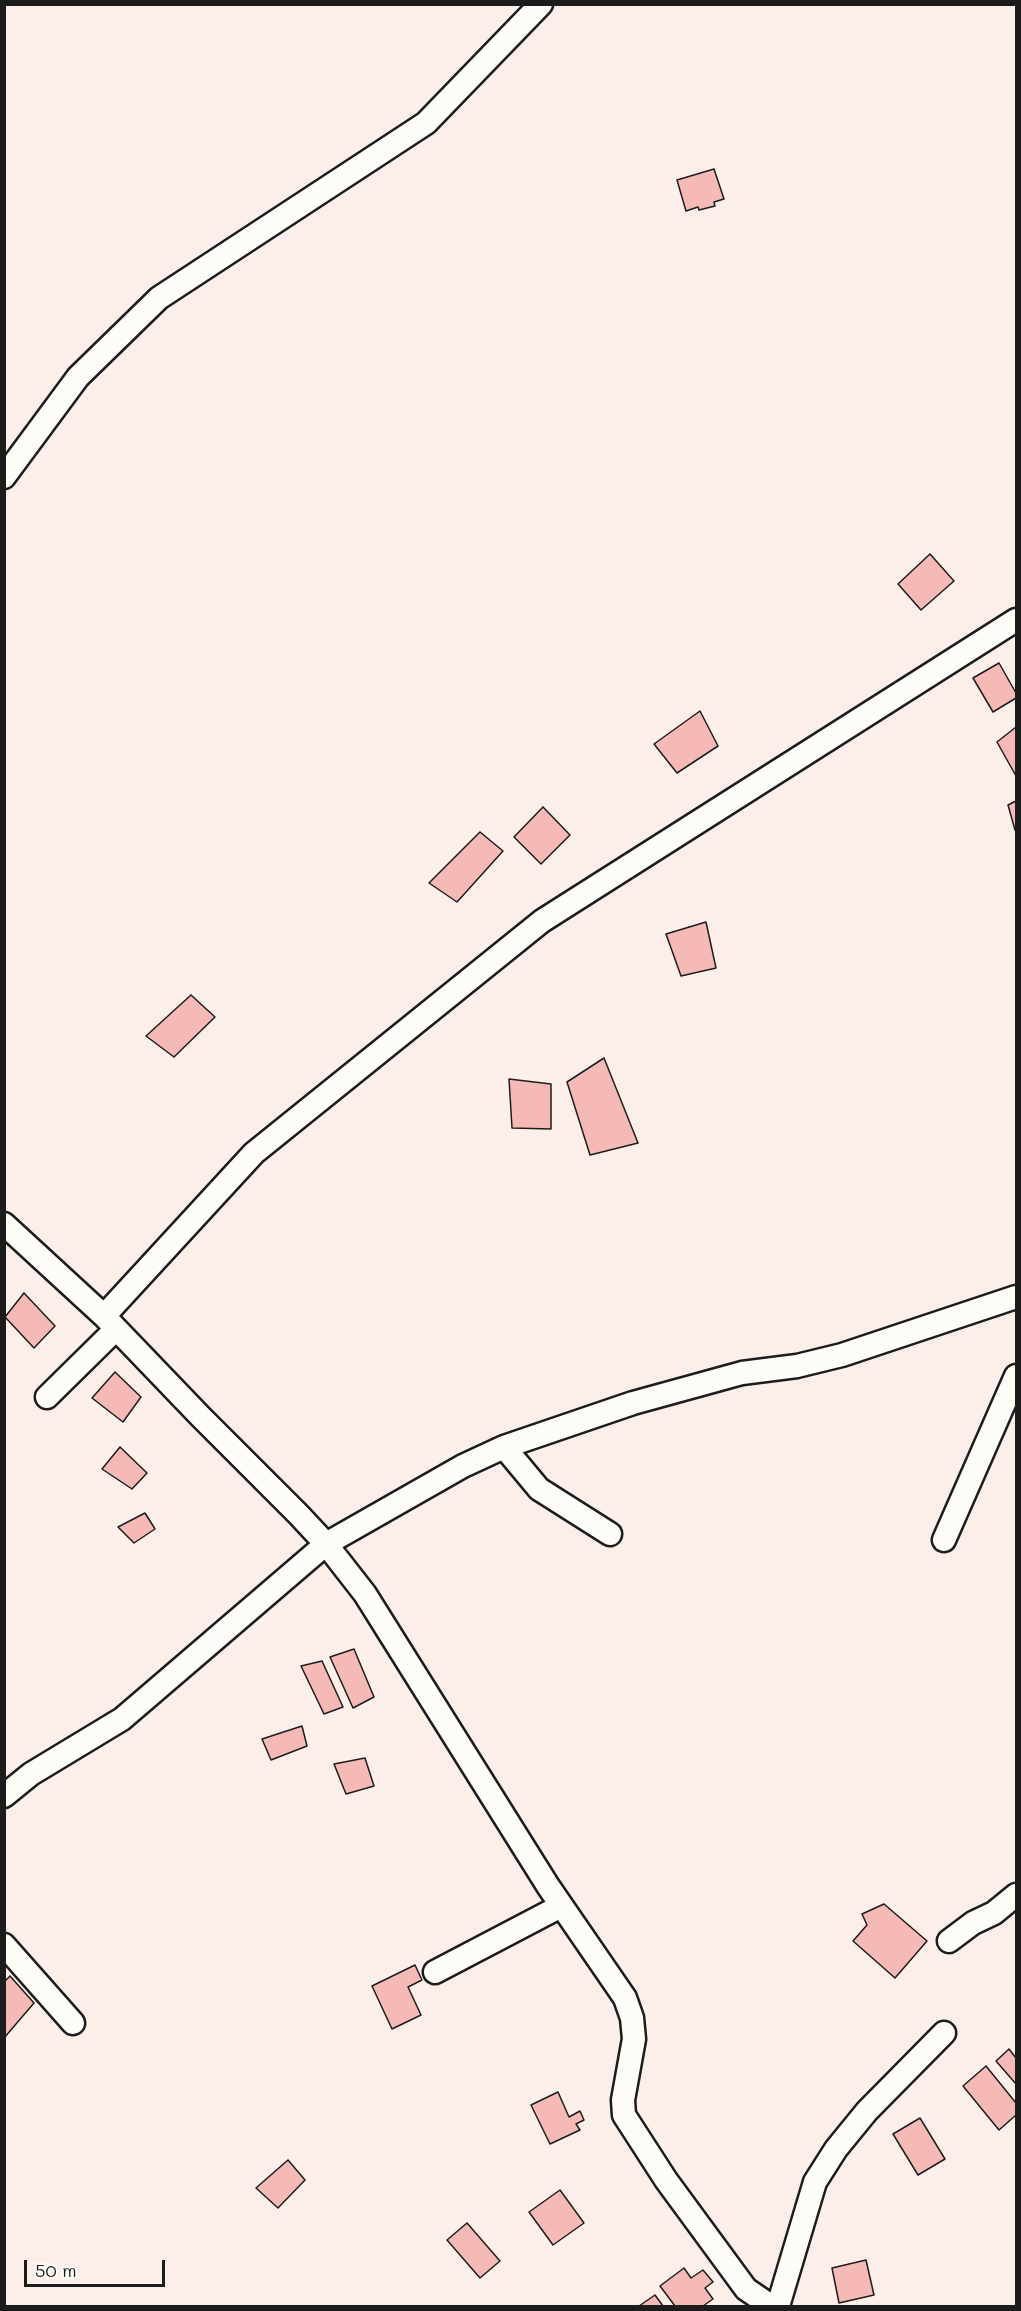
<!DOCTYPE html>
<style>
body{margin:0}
#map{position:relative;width:1021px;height:2311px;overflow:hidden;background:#fcefea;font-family:Mali,sans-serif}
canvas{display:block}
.frame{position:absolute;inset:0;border:6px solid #1c1c1c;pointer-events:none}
.scale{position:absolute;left:24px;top:2260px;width:141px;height:27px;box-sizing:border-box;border:3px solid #1c1c1c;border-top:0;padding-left:8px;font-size:18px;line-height:21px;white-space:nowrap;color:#1c1c1c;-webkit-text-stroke:4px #fdfcf7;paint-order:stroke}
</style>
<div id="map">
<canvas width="1021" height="2311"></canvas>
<div class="frame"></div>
<div class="scale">50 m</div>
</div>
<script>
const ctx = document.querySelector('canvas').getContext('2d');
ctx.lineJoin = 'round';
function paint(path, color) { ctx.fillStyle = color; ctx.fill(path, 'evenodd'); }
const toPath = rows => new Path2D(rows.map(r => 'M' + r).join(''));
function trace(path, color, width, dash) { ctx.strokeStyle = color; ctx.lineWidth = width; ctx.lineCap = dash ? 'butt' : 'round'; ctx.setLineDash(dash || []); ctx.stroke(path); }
const building = toPath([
 [714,169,724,199,714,202,715,206,699,210,698,207,686,211,677,180,714,169],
 [930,554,954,581,921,610,898,584,930,554],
 [999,663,1016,693,1016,698,993,712,973,678,999,663],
 [700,711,718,746,677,773,654,744,700,711],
 [1016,727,1016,776,997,742,1016,727],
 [1016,801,1016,830,1015,830,1008,805,1016,801],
 [543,807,570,835,541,864,514,837,543,807],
 [480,832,503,851,457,902,429,883,480,832],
 [706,922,716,968,681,976,666,934,706,922],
 [191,995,215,1017,174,1057,146,1036,191,995],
 [604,1058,638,1143,590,1155,567,1082,604,1058],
 [509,1079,551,1084,551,1129,512,1128,509,1079],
 [24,1293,55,1326,34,1348,5,1317,24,1293],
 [115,1372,141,1397,123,1422,92,1398,115,1372],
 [120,1447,147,1473,132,1489,102,1469,120,1447],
 [145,1513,155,1529,134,1543,118,1527,145,1513],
 [354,1649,374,1697,353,1708,330,1657,354,1649],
 [322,1661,343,1707,324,1714,301,1666,322,1661],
 [302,1726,307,1746,271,1760,262,1739,302,1726],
 [365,1758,374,1786,346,1794,334,1764,365,1758],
 [884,1904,927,1941,895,1978,853,1941,867,1925,862,1914,884,1904],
 [415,1965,422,1980,408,1987,421,2015,392,2029,372,1986,415,1965],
 [10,1976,34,2003,4,2038,4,1982,10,1976],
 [1009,2049,1016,2058,1016,2084,996,2061,1009,2049],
 [986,2066,1016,2103,1016,2115,999,2130,963,2086,986,2066],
 [558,2092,569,2117,580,2111,584,2120,576,2124,580,2130,550,2144,531,2105,558,2092],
 [920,2118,945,2159,918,2175,893,2134,920,2118],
 [288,2160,305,2180,278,2208,256,2188,288,2160],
 [560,2190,584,2223,553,2245,529,2212,560,2190],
 [467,2223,500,2261,480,2278,447,2240,467,2223],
 [866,2260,874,2295,839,2303,832,2268,866,2260],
 [684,2268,691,2278,703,2270,713,2282,705,2288,713,2299,703,2306,675,2306,660,2286,684,2268],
 [655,2295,663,2306,639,2306,655,2295]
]);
paint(building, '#f6bab6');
trace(building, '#1c1c1c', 1.5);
const minor = toPath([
 [4,477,78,377,159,298,426,123,541,4],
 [4,1224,104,1316,200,1416,299,1515,326,1544,365,1594,548,1886,625,1998,632,2018,634,2039,623,2100,624,2115,666,2180,746,2289,771,2306],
 [104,1316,254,1153,542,921,1016,620],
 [47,1397,116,1329],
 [504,1447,539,1489,610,1534],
 [944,1540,1016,1376],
 [4,1796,31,1774,122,1719,326,1544,463,1466,504,1447,633,1403,742,1373,797,1366,842,1355,1016,1297],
 [949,1941,973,1923,994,1913,1016,1895],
 [4,1945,73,2023],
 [435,1972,561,1906],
 [778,2306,815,2182,836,2149,867,2111,944,2033]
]);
trace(minor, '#1c1c1c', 27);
trace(minor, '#fdfcf7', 22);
</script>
